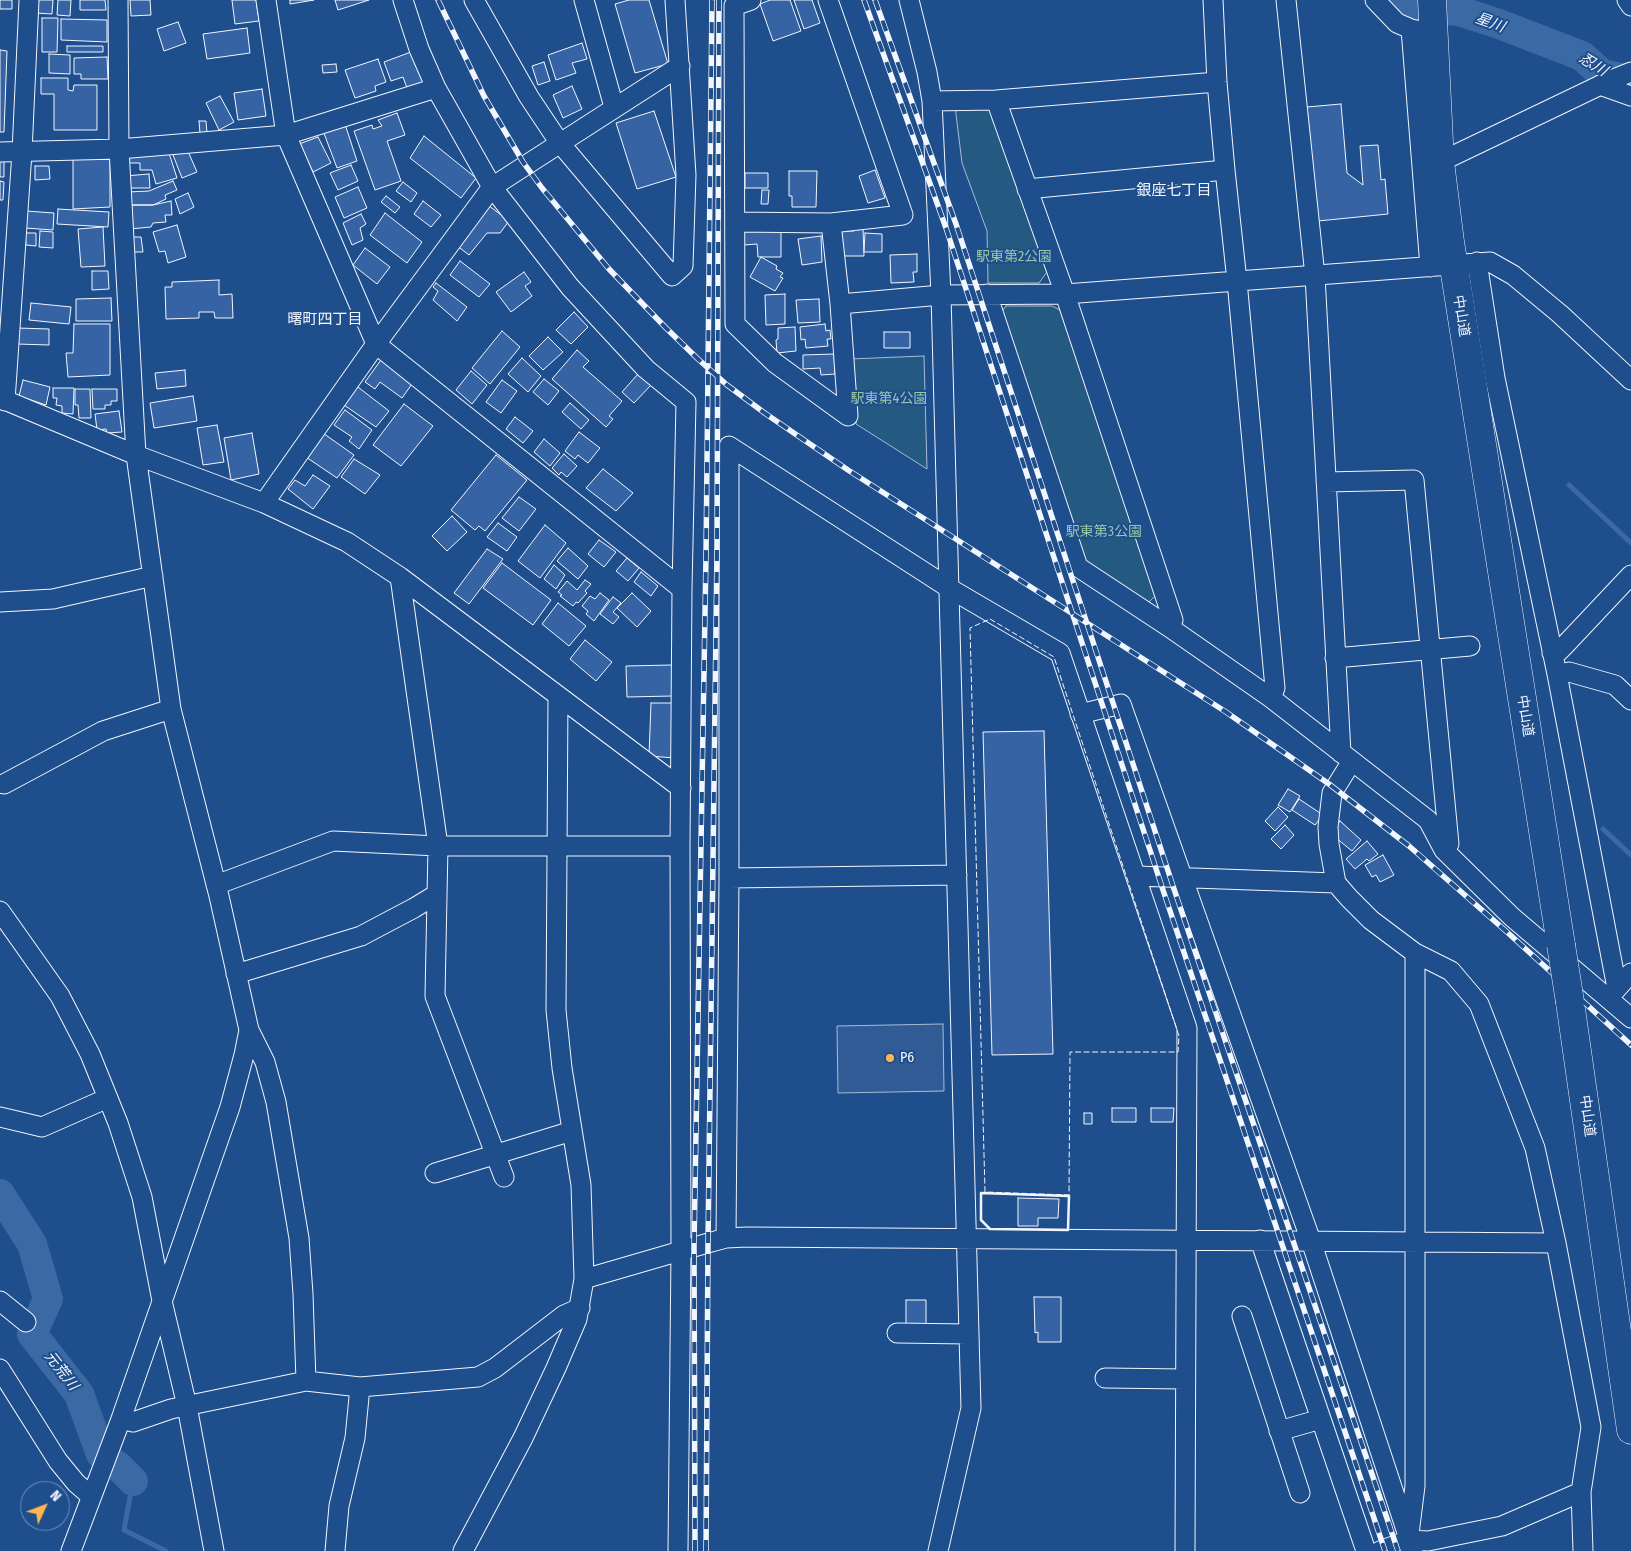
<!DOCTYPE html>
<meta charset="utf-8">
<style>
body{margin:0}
#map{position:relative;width:1631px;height:1551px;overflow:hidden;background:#1f4e8c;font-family:"Fira Sans Condensed",sans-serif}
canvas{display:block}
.north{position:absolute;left:20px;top:1481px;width:50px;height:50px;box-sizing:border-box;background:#1f4e8c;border:1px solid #7391ba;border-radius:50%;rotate:47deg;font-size:14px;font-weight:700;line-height:20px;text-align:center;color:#f2f6ff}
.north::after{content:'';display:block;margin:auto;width:18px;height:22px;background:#ffb74d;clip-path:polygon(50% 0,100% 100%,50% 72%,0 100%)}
</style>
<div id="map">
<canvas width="1631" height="1551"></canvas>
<div class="north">N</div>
</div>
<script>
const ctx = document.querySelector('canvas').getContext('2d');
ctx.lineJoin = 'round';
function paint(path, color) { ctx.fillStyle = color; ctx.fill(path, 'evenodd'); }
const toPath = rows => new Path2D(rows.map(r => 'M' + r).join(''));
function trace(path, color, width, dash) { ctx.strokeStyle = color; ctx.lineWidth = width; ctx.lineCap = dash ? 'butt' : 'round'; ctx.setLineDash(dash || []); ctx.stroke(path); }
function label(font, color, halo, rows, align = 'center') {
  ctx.font = font + ' "Fira Sans Condensed","Noto Sans JP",sans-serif'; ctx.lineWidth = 4; ctx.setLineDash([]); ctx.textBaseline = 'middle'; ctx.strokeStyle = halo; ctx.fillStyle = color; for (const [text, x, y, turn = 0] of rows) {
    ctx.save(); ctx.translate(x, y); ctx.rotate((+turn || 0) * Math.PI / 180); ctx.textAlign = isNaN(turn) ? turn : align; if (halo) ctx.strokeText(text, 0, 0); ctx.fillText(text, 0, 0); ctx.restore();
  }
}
const green = toPath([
 [989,104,1047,272,1039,283,988,283,987,231,962,163,955,106,989,104],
 [1006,306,1052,306,1060,310,1156,595,1147,604,1083,562,999,315,1006,306],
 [924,356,927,469,856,424,850,359,924,356]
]);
paint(green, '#245a82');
trace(green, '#a8bbd7', 1);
const parking = toPath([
 [943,1024,944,1091,838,1093,837,1026,943,1024]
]);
paint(parking, '#305b95');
trace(parking, '#a8bbd7', 1);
trace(toPath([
 [1569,485,1631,543],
 [1603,829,1631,855],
 [133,1481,124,1530,166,1551]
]), '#3b69a3', 5);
trace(toPath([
 [1394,0,1400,6,1459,11,1499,24,1582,56,1602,74,1631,80],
 [0,1194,32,1244,48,1299,32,1334,79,1394,101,1454,119,1467,133,1481]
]), '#3b69a3', 30);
const building = toPath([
 [0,0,12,0,12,9,0,9,0,0],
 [36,0,53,0,52,14,35,13,36,0],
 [58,0,71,0,70,16,57,15,58,0],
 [80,0,105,0,106,10,80,10,80,0],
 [130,0,150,0,151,15,131,16,130,0],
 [232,0,256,0,259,21,235,24,232,0],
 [290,0,314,0,290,4,290,0],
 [335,0,369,0,338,10,335,0],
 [629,0,649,0,668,64,635,73,615,4,629,0],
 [770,0,790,0,801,31,773,41,760,4,770,0],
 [794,0,812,0,820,23,804,29,794,0],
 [42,18,58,18,57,52,42,52,42,18],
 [61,19,107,20,107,42,61,40,61,19],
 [178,22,186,43,164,51,157,29,178,22],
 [247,28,250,53,207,59,203,34,247,28],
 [582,43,587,59,572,63,576,73,556,80,548,55,582,43],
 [67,46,103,46,103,52,67,52,67,46],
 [0,50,7,51,4,132,0,132,0,50],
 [411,52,416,67,419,66,425,82,407,88,403,77,391,81,384,62,411,52],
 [49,54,70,55,70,74,49,73,49,54],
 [107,57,108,79,81,79,81,74,74,74,74,58,107,57],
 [378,59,386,82,375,86,376,91,355,98,345,70,378,59],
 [544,62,550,81,538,85,532,66,544,62],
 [336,64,337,72,323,73,322,65,336,64],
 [41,78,68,78,68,90,73,91,74,85,97,85,97,130,54,130,54,94,41,94,41,78],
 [572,86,582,109,563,118,553,95,572,86],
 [262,89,266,116,238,120,234,93,262,89],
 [220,96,234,122,219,130,206,103,220,96],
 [1341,104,1347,173,1363,185,1360,146,1378,145,1381,180,1385,179,1388,214,1318,221,1307,107,1341,104],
 [654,111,676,177,637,189,616,123,654,111],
 [397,113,405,135,387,141,401,181,375,190,354,131,372,125,373,129,382,126,378,120,397,113],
 [199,121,206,121,207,133,200,133,199,121],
 [344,121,357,161,337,168,322,128,344,121],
 [424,136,476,178,461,198,410,158,424,136],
 [318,137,331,163,313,172,299,144,318,137],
 [187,149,197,172,182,178,173,155,187,149],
 [110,153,110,207,73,209,73,155,110,153],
 [129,153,169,153,177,178,156,184,152,170,140,170,140,163,129,163,129,153],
 [0,158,4,158,4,177,0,177,0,158],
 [351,165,358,181,338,190,330,173,351,165],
 [35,166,49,166,50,179,35,180,35,166],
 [875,170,885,198,868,203,859,176,875,170],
 [789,171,817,171,816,207,792,207,792,196,789,196,789,171],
 [745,173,768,173,768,188,745,188,745,173],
 [149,174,150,188,126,188,125,176,149,174],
 [0,181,4,182,3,200,0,200,0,181],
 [173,181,177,190,165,195,166,199,153,205,128,205,128,192,149,191,173,181],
 [403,182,417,193,411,202,396,191,403,182],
 [358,187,367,208,344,218,335,197,358,187],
 [762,190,769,190,768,204,761,204,762,190],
 [188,193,194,207,180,214,175,199,188,193],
 [386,196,400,207,395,213,381,202,386,196],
 [171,201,172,215,165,215,166,222,153,223,151,227,130,229,128,205,153,205,171,201],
 [423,201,441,215,431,227,414,214,423,201],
 [488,205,509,221,500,233,487,233,469,255,456,245,488,205],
 [58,209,109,212,108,227,57,224,58,209],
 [26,211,54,213,53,230,25,228,26,211],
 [385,213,422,242,407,263,370,235,385,213],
 [361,214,366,224,360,228,363,240,352,245,343,223,361,214],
 [177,225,186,257,168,263,165,251,159,252,153,232,177,225],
 [103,227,105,266,81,267,78,229,103,227],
 [854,228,863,228,864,256,842,256,841,231,854,231,854,228],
 [781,229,781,257,758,257,757,244,744,245,744,231,781,229],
 [40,231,53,232,53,248,39,247,40,231],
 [25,233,36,233,36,246,26,245,25,233],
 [865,233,882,234,882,252,864,252,865,233],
 [821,236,822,262,802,265,798,239,821,236],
 [130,237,141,237,143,252,131,252,130,237],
 [365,248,390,267,377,284,353,265,365,248],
 [917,254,917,272,913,272,914,282,891,283,890,255,917,254],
 [761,257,777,266,776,269,783,273,780,277,783,278,775,291,750,277,761,257],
 [460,261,490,284,479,297,450,275,460,261],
 [92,271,108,271,109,289,92,290,92,271],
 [524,272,531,282,525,286,532,296,511,312,496,292,524,272],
 [219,280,219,295,232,294,233,318,215,318,214,312,199,312,199,318,166,319,165,287,172,287,172,282,219,280],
 [436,283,467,307,457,321,433,300,438,291,433,287,436,283],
 [785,294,785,324,766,325,765,295,785,294],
 [111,298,112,321,76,321,76,299,111,298],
 [819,299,820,322,798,323,796,300,819,299],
 [31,303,71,307,69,324,29,320,31,303],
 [574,312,588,327,571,344,556,330,574,312],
 [74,324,110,324,110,375,68,377,66,353,73,353,74,324],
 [825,324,826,331,830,330,831,339,827,339,828,346,806,348,805,339,801,340,800,327,825,324],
 [795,327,796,351,777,353,776,340,778,339,778,328,795,327],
 [17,328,49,329,49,345,17,344,17,328],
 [502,331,520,347,490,384,472,368,502,331],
 [884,332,910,332,910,348,884,348,884,332],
 [548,337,563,352,543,370,529,356,548,337],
 [577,350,589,361,583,367,622,401,609,416,613,419,606,427,552,379,577,350],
 [834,354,835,374,821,375,820,368,803,369,803,355,834,354],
 [522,358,541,376,528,392,508,374,522,358],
 [381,360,412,384,402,398,380,382,375,389,365,382,381,360],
 [185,370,186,386,157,389,155,373,185,370],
 [471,371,487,385,472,404,456,390,471,371],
 [638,374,651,385,634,403,622,392,638,374],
 [544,379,559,391,548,405,533,392,544,379],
 [23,380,50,387,46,405,19,396,23,380],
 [502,380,517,391,501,413,486,402,502,380],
 [354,384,389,411,376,427,341,403,354,384],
 [53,388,74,388,73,414,62,413,62,406,56,405,57,398,53,398,53,388],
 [75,389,90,389,91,418,79,418,78,405,75,405,75,389],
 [92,389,117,389,117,401,111,401,111,405,105,405,105,409,93,409,92,389],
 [193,396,197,421,154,428,150,403,193,396],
 [570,403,589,420,581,429,562,412,570,403],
 [404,404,433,426,401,466,373,445,404,404],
 [345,410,372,430,359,449,349,441,352,437,334,425,345,410],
 [119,411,122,432,107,433,106,429,97,430,95,414,119,411],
 [515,417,533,431,523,443,506,429,515,417],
 [217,425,224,462,203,465,197,428,217,425],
 [320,431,354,455,337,478,303,455,320,431],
 [579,432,600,448,588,463,578,455,575,459,565,451,579,432],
 [252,433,259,474,231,480,224,438,252,433],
 [544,439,560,453,550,466,534,452,544,439],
 [564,454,577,466,567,477,561,472,559,475,552,468,564,454],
 [496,455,527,480,485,531,479,526,475,530,451,510,496,455],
 [354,459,380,475,365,494,341,477,354,459],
 [603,469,633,493,616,511,586,488,603,469],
 [313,475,330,486,313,509,288,489,295,480,305,486,313,475],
 [519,497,536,509,519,531,502,518,519,497],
 [452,516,467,532,447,551,432,536,452,516],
 [498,523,517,537,507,551,487,537,498,523],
 [545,525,566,543,540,578,518,561,545,525],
 [599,540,616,552,604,567,588,554,599,540],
 [568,548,588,566,578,579,557,561,568,548],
 [487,549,503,559,469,604,454,593,487,549],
 [627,558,639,568,628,581,616,571,627,558],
 [502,563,551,600,533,625,483,588,502,563],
 [554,565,565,575,556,589,544,579,554,565],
 [641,572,658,586,651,596,634,582,641,572],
 [585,580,591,584,585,591,587,593,578,603,576,602,573,606,560,596,562,595,558,592,567,581,577,590,585,580],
 [600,593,609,600,594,621,586,614,588,611,582,606,590,596,595,599,600,593],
 [632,593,651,611,637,627,617,608,632,593],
 [613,597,621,603,613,612,619,617,613,624,600,614,613,597],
 [558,603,586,626,569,646,542,624,558,603],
 [585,640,612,662,596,681,570,659,585,640],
 [672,665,672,696,627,697,626,666,672,665],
 [651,703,674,703,675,758,649,756,651,703],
 [1044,731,1053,1054,992,1055,983,732,1044,731],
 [1288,789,1300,796,1290,812,1278,805,1288,789],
 [1299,799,1323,815,1315,825,1292,810,1299,799],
 [1278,807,1288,817,1275,831,1265,821,1278,807],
 [1340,821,1361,840,1352,851,1330,833,1340,821],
 [1285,825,1294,835,1281,849,1271,839,1285,825],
 [1367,841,1378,854,1369,861,1367,859,1355,869,1346,859,1367,841],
 [1383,855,1394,875,1380,882,1376,875,1372,877,1365,865,1383,855],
 [1112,1108,1136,1108,1136,1122,1112,1122,1112,1108],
 [1151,1108,1174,1108,1173,1122,1151,1122,1151,1108],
 [1084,1113,1092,1113,1092,1124,1084,1124,1084,1113],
 [1018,1198,1059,1199,1058,1218,1038,1218,1038,1226,1018,1226,1018,1198],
 [1034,1297,1061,1297,1061,1342,1038,1342,1038,1332,1035,1333,1034,1297],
 [906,1300,926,1300,926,1325,906,1324,906,1300]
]);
paint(building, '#3563a3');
trace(building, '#f2f6ff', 1);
const minor = toPath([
 [118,0,119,149,136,455,171,709,219,896,249,1030,265,1062,276,1102,299,1238,303,1294,306,1381],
 [266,0,286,135,376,344,682,589],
 [403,0,419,49,436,88,492,187,570,287,646,369,686,402,682,589,680,846,681,1250,678,1551],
 [474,0,529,97,559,142,672,276,683,266,686,175,675,0],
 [584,0,614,107],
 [751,0,734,6,735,324,775,363,848,416,840,304,831,223],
 [909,0,927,72,932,101,941,295,971,1408,938,1551],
 [1213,0,1217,82,1225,170,1237,281,1275,688,1271,698,1428,820,1444,850,1512,917,1631,1018],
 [1286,0,1315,276,1341,753],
 [1375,0,1397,23,1411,29,1422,31],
 [1627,0,1631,6],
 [1411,29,1430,267],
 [1600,85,1631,96],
 [996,100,1065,294,1173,620,1169,627],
 [932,101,996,100,1217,82],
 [0,152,119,149,286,135,436,88],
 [1440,162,1611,80,1631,72],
 [1027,189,1225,170],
 [735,222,831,223,903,215,828,0],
 [1477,262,1495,378,1557,674,1617,988],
 [987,294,1078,567,1169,627,1271,698],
 [840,304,941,295,1065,294,1490,262,1513,275,1560,314,1631,380],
 [0,398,136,455,264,503,347,542,400,577,681,788],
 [5,401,22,152,29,0],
 [1326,482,1414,480,1449,844,1444,850],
 [264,503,376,344,492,187,680,66],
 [400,577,438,846,435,996,504,1177],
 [0,602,53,599,153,576],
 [1552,653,1559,651,1565,645,1631,575],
 [1335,658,1470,646],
 [1557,674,1569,672,1615,685,1631,700],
 [1080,714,1121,704,1311,1241,1413,1551],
 [1352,761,1332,793,1328,827,1329,844,1336,883,1349,898,1371,920,1415,953,1451,971,1479,1004,1535,1148,1556,1243,1591,1427,1581,1492,1583,1551],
 [4,784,103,731,171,709],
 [1136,876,1336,883],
 [729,878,957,875],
 [216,885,333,841,438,846,680,846],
 [0,911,60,996,90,1054,118,1123,142,1197,162,1301,187,1406,214,1551],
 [236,974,361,936,414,908,437,894],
 [1611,995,1631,973],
 [0,1117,42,1127,108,1098],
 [435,1173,572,1131],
 [726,1238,729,878,729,446,949,588,1060,653,1187,1028,1185,1551],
 [1260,1240,1366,1551],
 [584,1279,708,1243,726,1238,747,1237,1556,1243],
 [0,1301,26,1322],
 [1242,1316,1300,1493],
 [897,1333,968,1334],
 [0,1369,58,1461,76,1483,91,1496],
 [1105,1378,1185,1379],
 [121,1419,133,1422,171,1409,306,1381,360,1387,478,1377,495,1368,564,1315,580,1308],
 [1279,1431,1321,1419],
 [1409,1534,1415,1486,1415,953],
 [71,1551,121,1419,230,1107,244,1055,249,1030],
 [335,1551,339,1506,355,1438,360,1387],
 [463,1551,523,1438,556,1368,577,1319,584,1279,581,1185,562,1068,556,1010,558,697],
 [1380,1551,1409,1540,1428,1541,1502,1526,1581,1492]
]);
const highway = toPath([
 [1432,0,1440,162,1450,242,1561,945],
 [1570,1002,1631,1430]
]);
trace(minor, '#f2f6ff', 21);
trace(highway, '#f2f6ff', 29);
trace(minor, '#1f4e8c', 19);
trace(highway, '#1f4e8c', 28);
const rail = toPath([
 [438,0,484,96,523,162,542,188,609,269,666,328,698,359,727,385,766,414,848,470,1226,712,1329,784,1409,846,1507,932,1631,1045],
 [864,0,946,228,1164,893,1385,1551],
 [875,0,956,224,1174,889,1398,1551],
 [695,1551,694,1247,706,556,712,0],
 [706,1551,708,1243,717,552,719,0]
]);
trace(rail, '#f2f6ff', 5.5);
trace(rail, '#1f4e8c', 4, [11]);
const highwayBridge = toPath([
 [1561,945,1570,1002]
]);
trace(highwayBridge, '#f2f6ff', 29, []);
trace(highwayBridge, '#1f4e8c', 28);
trace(toPath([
 [990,619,1054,657,1179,1036,1178,1052,1070,1052,1069,1195,985,1192,970,628,990,619]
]), '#f2f6ff', 1, [6, 2.5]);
trace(toPath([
 [981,1193,1069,1196,1068,1230,990,1229,981,1220,981,1193]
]), '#f2f6ff', 2.5);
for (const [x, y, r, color] of [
 [890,1058,5,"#ffb74d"]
]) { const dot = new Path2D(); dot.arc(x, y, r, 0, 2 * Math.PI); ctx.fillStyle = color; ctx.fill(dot); trace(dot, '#1f4e8c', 2); }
label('14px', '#97c8a6', '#1f4e8c', [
 ["駅東第2公園",1014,257],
 ["駅東第4公園",889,399],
 ["駅東第3公園",1104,532]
]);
label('14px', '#f2f6ff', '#1f4e8c', [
 ["中山道",1461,316,81],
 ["中山道",1525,716,81],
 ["中山道",1587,1116,82]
]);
label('14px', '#f2f6ff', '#1f4e8c', [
 ["P6",900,1058]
], 'left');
label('italic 15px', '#f2f6ff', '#1f4e8c', [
 ["星川",1490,23,20],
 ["忍川",1593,65,31],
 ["元荒川",61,1371,52]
]);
label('15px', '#f2f6ff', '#1f4e8c', [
 ["銀座七丁目",1174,191],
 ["曙町四丁目",325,320]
]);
</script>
